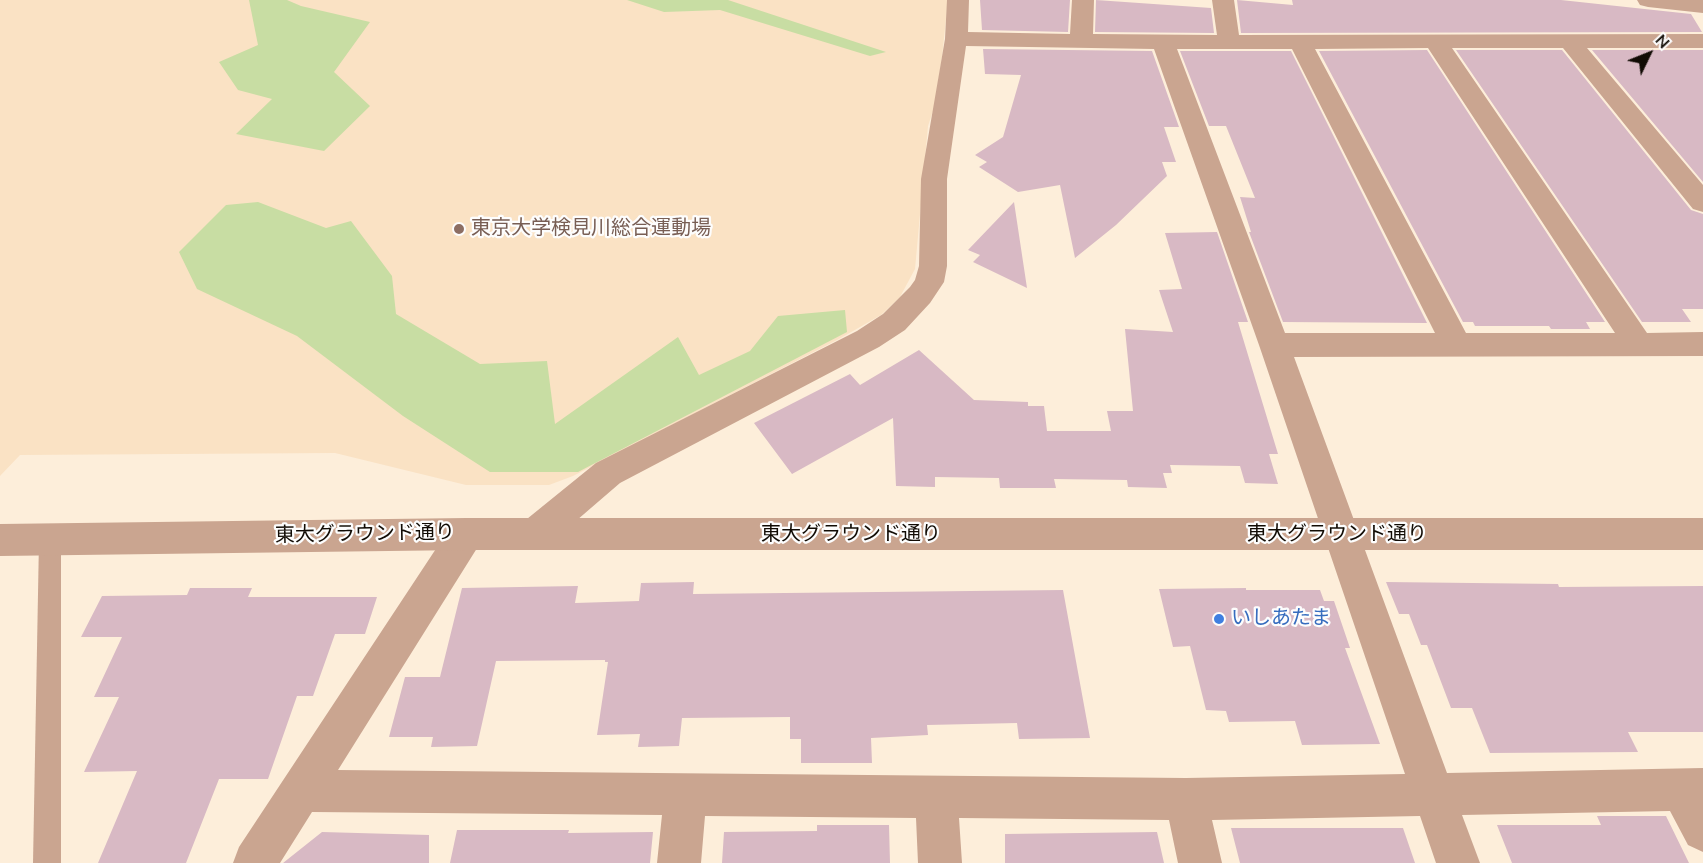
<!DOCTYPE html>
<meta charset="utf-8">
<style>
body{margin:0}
#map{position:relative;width:1703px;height:863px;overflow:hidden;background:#fdeeda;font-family:"Nunito Sans",sans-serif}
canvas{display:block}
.north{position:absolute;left:1619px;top:24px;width:60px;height:60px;-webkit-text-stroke:4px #fdfdfd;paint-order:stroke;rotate:47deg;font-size:16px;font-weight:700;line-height:24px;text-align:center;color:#110b04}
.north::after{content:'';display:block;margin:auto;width:21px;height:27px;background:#110b04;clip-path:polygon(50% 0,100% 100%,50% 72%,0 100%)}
</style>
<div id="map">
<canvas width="1703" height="863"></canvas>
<div class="north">N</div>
</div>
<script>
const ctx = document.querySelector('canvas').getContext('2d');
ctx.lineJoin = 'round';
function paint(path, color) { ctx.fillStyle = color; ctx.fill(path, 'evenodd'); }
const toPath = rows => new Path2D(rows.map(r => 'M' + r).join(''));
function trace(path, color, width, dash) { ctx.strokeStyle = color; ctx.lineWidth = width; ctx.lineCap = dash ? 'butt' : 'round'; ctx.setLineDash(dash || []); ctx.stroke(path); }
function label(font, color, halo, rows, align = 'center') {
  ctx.font = font + ' "Nunito Sans","Noto Sans JP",sans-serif'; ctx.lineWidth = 4.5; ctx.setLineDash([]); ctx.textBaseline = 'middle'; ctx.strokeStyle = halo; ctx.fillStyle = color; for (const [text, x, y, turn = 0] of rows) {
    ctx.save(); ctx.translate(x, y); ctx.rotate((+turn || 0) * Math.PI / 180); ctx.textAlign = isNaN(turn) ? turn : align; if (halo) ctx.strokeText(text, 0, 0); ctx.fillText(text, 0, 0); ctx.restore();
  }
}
paint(toPath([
 [0,0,948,0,942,57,934,108,928,126,915,269,900,297,881,315,839,339,573,476,549,485,466,485,335,453,20,455,0,476]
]), '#fae2c4');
paint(toPath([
 [249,0,287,0,301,6,370,22,334,72,370,106,324,151,236,134,272,99,238,90,219,62,258,45],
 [627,0,728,0,886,52,870,56,720,10,664,12],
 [258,202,326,228,351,221,392,276,396,314,480,364,547,361,555,424,678,337,699,375,750,351,778,316,845,310,847,332,578,472,490,472,403,416,297,336,197,289,179,252,226,205]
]), '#c8dda3');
paint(toPath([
 [980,0,1070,0,1068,32,982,30],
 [1096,0,1211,8,1214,33,1095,32],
 [1237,0,1293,5,1292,0,1561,0,1691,14,1702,32,1241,33],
 [983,49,1152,51,1179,127,1164,127,1176,162,1162,162,1167,176,1116,225,1075,258,1060,185,1018,192,979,167,987,162,975,155,1003,137,1021,75,985,74],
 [1427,50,1605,322,1586,322,1590,329,1551,329,1549,326,1475,326,1473,322,1463,322,1319,51],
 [1456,50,1562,50,1691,210,1703,214,1703,309,1682,309,1691,322,1642,322],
 [1592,50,1703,50,1703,182],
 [1180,51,1291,51,1427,323,1283,322,1249,232,1251,232,1240,197,1255,198,1226,126,1209,126],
 [1014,202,1027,288,973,262,980,255,968,250],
 [1217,232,1248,322,1238,322,1278,454,1269,454,1278,484,1245,483,1240,466,1170,465,1172,473,1163,473,1167,488,1128,487,1127,480,1054,479,1056,488,1000,488,999,478,935,477,935,487,896,486,893,418,792,474,754,423,850,374,860,385,919,350,974,400,1028,402,1028,406,1044,406,1047,431,1111,431,1107,411,1133,411,1125,329,1173,332,1159,290,1182,289,1165,233],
 [694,582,693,594,1063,590,1090,738,1019,739,1017,723,927,725,928,735,871,738,872,763,801,763,801,739,790,739,790,717,682,718,679,746,638,747,640,734,597,735,608,662,605,662,605,660,496,661,477,746,431,747,433,737,389,737,405,677,440,677,462,588,578,586,575,603,639,601,641,583],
 [1386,582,1558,584,1559,587,1703,586,1703,732,1628,732,1638,752,1490,753,1472,708,1451,708,1427,645,1421,645,1409,614,1399,614],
 [190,588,252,588,248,597,377,597,365,634,335,634,313,696,297,696,268,779,219,779,186,863,98,863,137,771,84,772,119,697,94,697,122,637,81,637,102,596,187,595],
 [1246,588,1246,590,1320,590,1324,601,1334,601,1350,648,1345,648,1380,744,1302,745,1295,721,1229,722,1226,711,1206,710,1190,646,1173,647,1159,589],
 [1597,816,1666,816,1689,863,1512,863,1497,825,1601,825],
 [817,825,889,825,890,863,722,863,724,832,817,831],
 [1231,828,1403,828,1415,863,1240,863],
 [457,830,569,830,568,833,653,832,650,863,450,863],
 [322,832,429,835,429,863,283,863],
 [1157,832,1164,863,1005,863,1005,834]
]), '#d8b9c4');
paint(toPath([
 [50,530,58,533,61,540,61,863,33,863,39,540,42,533,50,530]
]), '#caa590');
paint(toPath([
 [947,0,969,0,968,32,1070,34,1072,0,1094,0,1093,34,1217,35,1212,0,1234,0,1239,35,1703,34,1703,48,1587,48,1703,185,1703,212,1693,209,1563,48,1452,48,1647,333,1703,332,1703,356,1294,357,1447,773,1703,768,1703,852,1688,845,1670,811,1462,815,1480,863,1436,863,1420,816,1212,820,1222,863,1178,863,1169,820,959,818,962,863,918,863,916,818,705,816,701,863,657,863,662,815,312,812,280,863,233,863,239,847,453,523,466,518,479,523,484,534,479,545,338,770,1186,778,1405,774,1259,345,1154,49,966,46,947,179,947,266,944,282,930,303,905,330,879,347,620,483,548,545,535,550,522,545,517,534,522,523,596,463,857,331,883,314,910,287,915,280,919,266,921,179,945,39,947,0],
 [1428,48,1615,333,1466,333,1315,49,1428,48],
 [1177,49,1292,49,1435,333,1285,333,1177,49],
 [1637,0,1703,0,1703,13,1648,7,1640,5,1637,0]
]), '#caa590');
paint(toPath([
 [466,518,1703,518,1703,550,466,550,0,556,0,524,466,518]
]), '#caa590');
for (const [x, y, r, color] of [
 [459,229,6,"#8d6e63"],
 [1219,619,6,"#3f7fe0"]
]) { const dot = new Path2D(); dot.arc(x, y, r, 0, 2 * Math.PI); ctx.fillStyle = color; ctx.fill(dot); trace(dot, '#fdfdfd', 2); }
label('20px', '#785e54', '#fdfdfd', [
 ["東京大学検見川総合運動場",471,229]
], 'left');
label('20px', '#110b04', '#fdfdfd', [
 ["東大グラウンド通り",365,535,-1],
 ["東大グラウンド通り",851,535],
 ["東大グラウンド通り",1337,535]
]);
label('20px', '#366cbe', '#fdfdfd', [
 ["いしあたま",1231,619]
], 'left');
</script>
